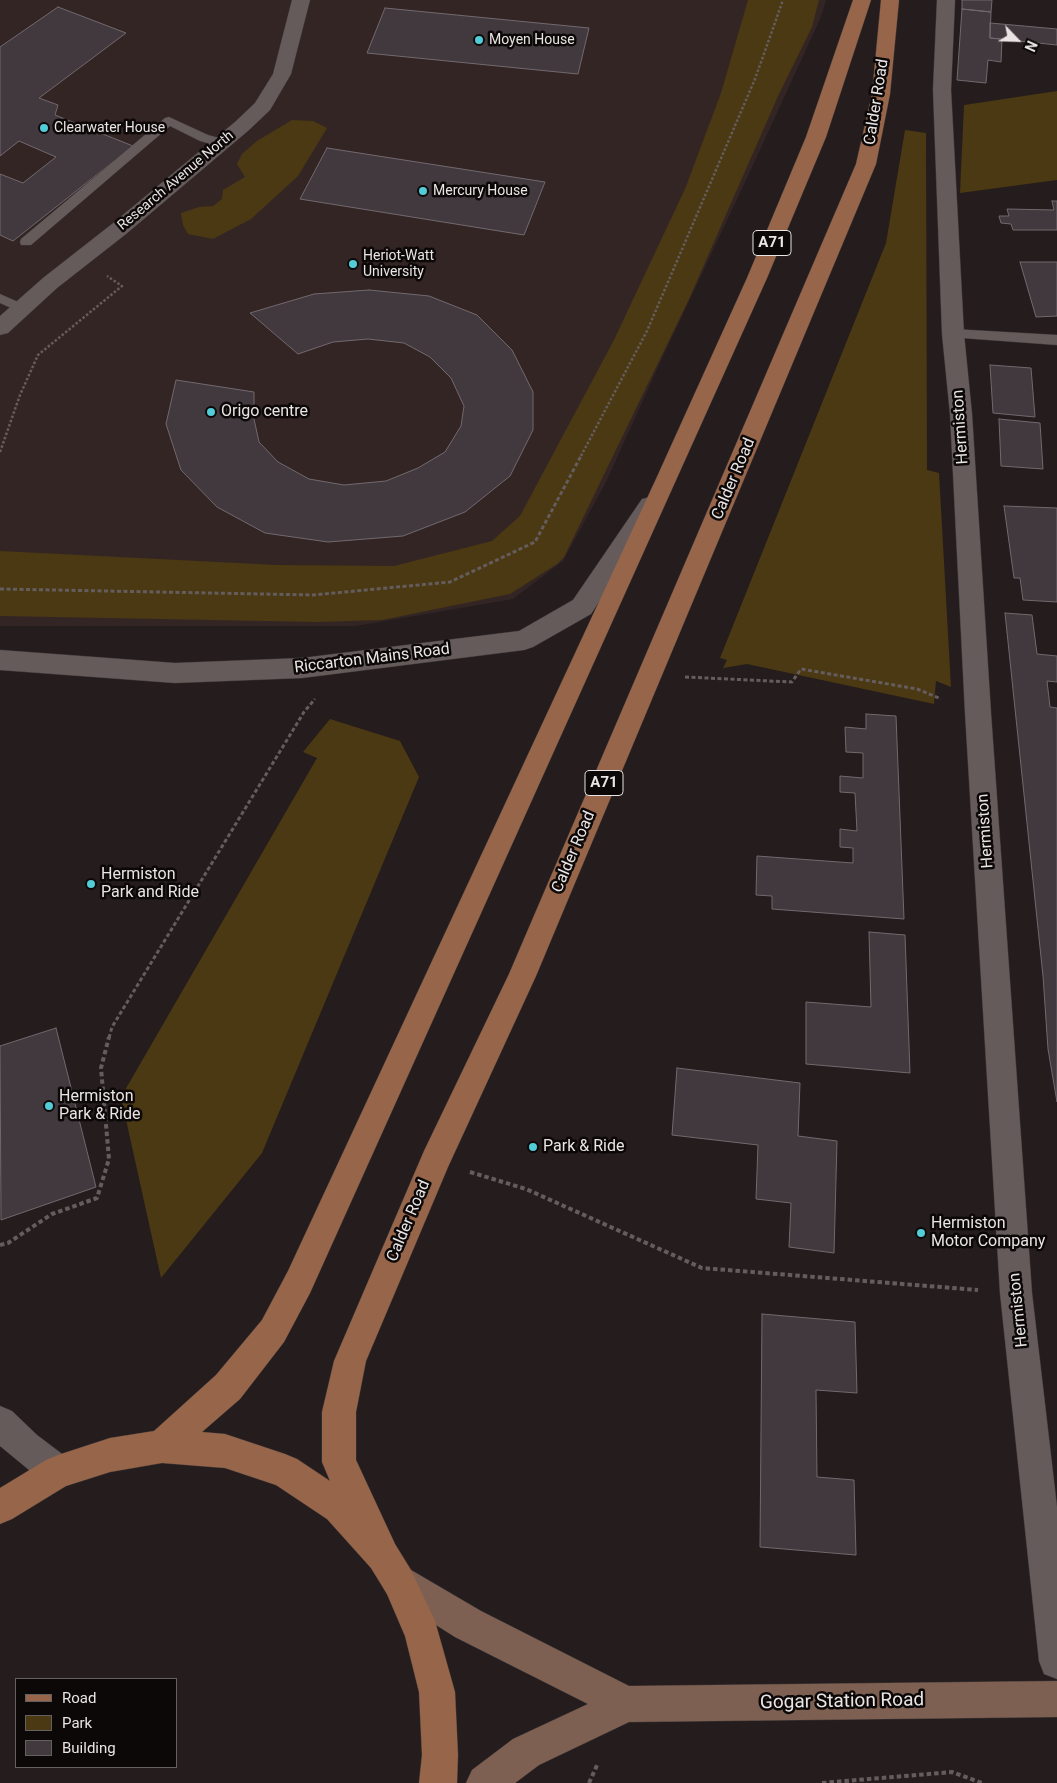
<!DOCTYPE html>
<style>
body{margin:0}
#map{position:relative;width:1057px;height:1783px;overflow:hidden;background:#251c1d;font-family:Roboto,sans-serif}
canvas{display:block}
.legend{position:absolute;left:15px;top:1678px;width:162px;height:90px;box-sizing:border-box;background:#0c0808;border:1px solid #656060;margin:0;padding:6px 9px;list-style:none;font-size:15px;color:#eae4e4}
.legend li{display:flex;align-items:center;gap:10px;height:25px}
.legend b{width:25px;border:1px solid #656060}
.north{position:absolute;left:992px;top:15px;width:50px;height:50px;-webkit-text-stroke:4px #0c0808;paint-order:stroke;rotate:114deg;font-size:14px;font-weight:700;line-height:20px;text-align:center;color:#eae4e4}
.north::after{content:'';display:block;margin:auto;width:18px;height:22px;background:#eae4e4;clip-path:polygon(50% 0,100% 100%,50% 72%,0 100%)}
</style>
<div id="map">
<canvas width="1057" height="1783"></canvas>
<ul class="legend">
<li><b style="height:6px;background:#976549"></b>Road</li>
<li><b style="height:14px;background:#4a3912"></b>Park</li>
<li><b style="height:14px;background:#41393e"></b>Building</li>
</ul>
<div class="north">N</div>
</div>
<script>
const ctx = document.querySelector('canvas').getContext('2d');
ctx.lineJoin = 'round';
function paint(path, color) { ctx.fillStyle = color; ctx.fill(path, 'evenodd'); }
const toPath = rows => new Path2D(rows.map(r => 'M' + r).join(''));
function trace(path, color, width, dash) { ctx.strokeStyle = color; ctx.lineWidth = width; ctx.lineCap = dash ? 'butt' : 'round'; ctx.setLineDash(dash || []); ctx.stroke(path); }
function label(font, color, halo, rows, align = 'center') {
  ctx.font = font + ' Roboto,sans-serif'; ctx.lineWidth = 5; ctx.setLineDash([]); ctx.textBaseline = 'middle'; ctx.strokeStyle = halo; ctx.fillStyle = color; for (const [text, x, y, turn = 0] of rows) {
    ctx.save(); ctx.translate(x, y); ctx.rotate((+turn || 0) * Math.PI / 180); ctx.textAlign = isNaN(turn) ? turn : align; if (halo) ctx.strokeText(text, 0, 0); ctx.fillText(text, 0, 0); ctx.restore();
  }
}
paint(toPath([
 [0,0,826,0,821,17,754,163,659,365,606,482,563,561,513,599,356,626,0,626]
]), '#342525');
paint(toPath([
 [748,0,819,0,812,27,778,96,689,299,564,557,557,564,510,594,382,620,317,622,0,616,0,551,277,565,394,566,492,541,520,516,614,340,685,189,721,93],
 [1057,91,1057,180,960,193,964,105],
 [292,120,313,121,327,128,298,176,251,219,213,239,188,234,183,225,181,213,199,207,213,206,222,199,223,190,245,177,237,164,242,154,257,141],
 [905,130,926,133,927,470,939,473,951,687,936,681,934,704,747,664,723,668,727,660,720,658,886,243],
 [330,719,400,741,419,777,262,1153,161,1278,121,1097,317,758,303,752]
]), '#4a3912');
const building = toPath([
 [962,0,992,0,991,12,962,9,962,0],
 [58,7,126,33,39,98,58,105,55,115,133,146,13,241,0,235,0,174,23,183,56,157,19,141,0,156,0,47,58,7],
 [385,8,589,28,578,74,367,53,385,8],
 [962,9,991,12,990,38,1002,39,1001,62,988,60,986,83,957,80,962,9],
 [990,23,1057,29,1057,45,990,38,990,23],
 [327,148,545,182,524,235,300,199,327,148],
 [1052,201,1057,201,1057,230,1013,230,1011,224,1001,223,999,216,1009,216,1007,209,1054,210,1052,201],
 [1020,262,1057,262,1057,316,1036,317,1020,262],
 [369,290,429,296,477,315,512,350,533,392,533,430,510,476,465,512,403,536,328,542,265,533,217,507,181,470,166,424,176,380,254,392,254,419,259,442,278,462,309,479,344,485,386,481,418,468,445,452,461,426,464,406,451,378,430,357,404,343,368,339,333,342,298,354,250,313,314,294,369,290],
 [990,365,1031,368,1035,417,993,413,990,365],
 [999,419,1040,423,1043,469,1001,466,999,419],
 [1004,506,1057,508,1057,602,1023,600,1020,578,1014,578,1004,506],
 [1005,613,1032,615,1037,654,1057,656,1057,682,1047,681,1050,707,1057,708,1057,1102,1048,1049,1043,976,1005,613],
 [866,714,896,716,904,919,772,909,772,896,756,895,757,856,853,863,853,848,840,847,840,829,857,831,855,793,840,792,840,776,863,778,863,753,846,752,845,727,866,729,866,714],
 [869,932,905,935,910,1073,806,1064,806,1002,871,1007,869,932],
 [56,1028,96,1187,1,1220,0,1046,56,1028],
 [677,1068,800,1083,798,1136,837,1141,834,1253,789,1247,791,1203,756,1199,758,1145,672,1135,677,1068],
 [762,1314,855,1322,857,1393,816,1390,817,1477,854,1480,856,1555,760,1547,762,1314]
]);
paint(building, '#41393e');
trace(building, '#72696e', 1);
const lane = toPath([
 [169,117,208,135,226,140,228,143,222,147,200,141,170,126,31,245,21,245,20,242,21,239,165,118,169,117],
 [0,294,25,305,27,308,25,311,20,312,0,303,0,294],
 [953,329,1057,335,1057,345,948,337,946,334,948,331,953,329]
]);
const street = toPath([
 [292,0,310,0,291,74,270,110,249,130,126,234,57,288,8,333,0,335,0,316,43,278,112,224,235,122,255,103,273,74,292,0],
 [937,0,955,0,951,90,964,334,972,414,991,713,1032,1293,1057,1507,1057,1679,1044,1674,1039,1661,1000,1293,965,713,950,414,942,334,933,90,937,0],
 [650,497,658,499,662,505,591,614,533,647,524,650,302,678,175,683,0,670,0,650,175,663,302,658,519,631,573,600,642,499,650,497],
 [0,1406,12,1411,37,1435,70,1460,75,1472,70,1484,58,1489,46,1484,0,1446,0,1406]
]);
const secondary = toPath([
 [399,1564,411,1570,481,1611,629,1686,1057,1681,1057,1717,629,1722,539,1765,515,1783,466,1783,472,1770,513,1739,588,1704,455,1637,387,1594,381,1582,387,1570,399,1564]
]);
const primary = toPath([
 [853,0,871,0,826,137,767,278,310,1293,284,1342,240,1399,202,1432,225,1434,285,1454,297,1459,330,1481,322,1462,322,1412,334,1361,424,1151,509,974,856,164,872,94,881,0,899,0,890,94,876,164,536,976,448,1167,366,1361,356,1412,356,1460,395,1544,411,1570,435,1621,455,1692,458,1755,457,1783,419,1783,422,1755,419,1692,405,1636,387,1594,371,1568,327,1519,276,1485,225,1468,162,1463,110,1472,66,1486,12,1519,0,1524,0,1488,46,1460,58,1455,110,1438,154,1431,216,1375,262,1320,288,1271,656,479,747,278,806,137,853,0]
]);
trace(lane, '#3e3838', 1);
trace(street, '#3e3838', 1);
trace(secondary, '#3e3838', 1);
trace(primary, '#3e3838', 1);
trace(toPath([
 [0,452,20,395,38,355,122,286,107,276],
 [581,456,647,331,755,79,783,0]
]), '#655d5d', 2.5, [2.5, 2]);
trace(toPath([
 [0,589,313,595,450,582,535,542,582,454],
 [685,677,792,682,801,669,917,689,941,699],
 [109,1038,112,1027,304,712,315,699]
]), '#655d5d', 3, [4, 2.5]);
trace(toPath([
 [470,1172,526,1189,702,1268,978,1290],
 [0,1245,8,1243,52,1214,97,1198,109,1159,101,1068,109,1037],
 [589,1783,598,1763],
 [822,1783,952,1772,982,1783]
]), '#655d5d', 4, [4.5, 3]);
paint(lane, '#655b5b');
paint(street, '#655b5b');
paint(secondary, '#7e6052');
paint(primary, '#976549');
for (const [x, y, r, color] of [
 [479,40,5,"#52ccd6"],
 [44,128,5,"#52ccd6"],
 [423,191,5,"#52ccd6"],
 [353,264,5,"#52ccd6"],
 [211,412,5,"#52ccd6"],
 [91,884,5,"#52ccd6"],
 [49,1106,5,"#52ccd6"],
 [533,1147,5,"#52ccd6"],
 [921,1233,5,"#52ccd6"]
]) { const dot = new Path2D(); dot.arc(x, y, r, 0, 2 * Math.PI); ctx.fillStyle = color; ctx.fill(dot); trace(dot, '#0c0808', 2); }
label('14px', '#eae4e4', '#0c0808', [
 ["Moyen House",489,40],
 ["Clearwater House",54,128],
 ["Mercury House",433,191],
 ["Heriot-Watt",363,256],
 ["University",363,272]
], 'left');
label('14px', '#eae4e4', '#0c0808', [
 ["Research Avenue North",176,181,-40]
]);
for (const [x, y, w] of [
 [772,243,38],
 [604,783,38]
]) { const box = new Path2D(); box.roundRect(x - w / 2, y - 12.5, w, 25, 4); ctx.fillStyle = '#0c0808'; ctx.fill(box); trace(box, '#eae4e4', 1); }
label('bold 15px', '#eae4e4', null, [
 ["A71",772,243],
 ["A71",604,783]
]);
label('16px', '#eae4e4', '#0c0808', [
 ["Calder Road",877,102,-81],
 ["Hermiston",961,427,-94],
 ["Calder Road",734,479,-67],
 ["Riccarton Mains Road",372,659,-7],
 ["Hermiston",986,831,-94],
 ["Calder Road",574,852,-67],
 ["Calder Road",409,1221,-67],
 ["Hermiston",1019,1310,-96]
]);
label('16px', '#eae4e4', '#0c0808', [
 ["Origo centre",221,412],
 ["Hermiston",101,875],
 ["Park and Ride",101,893],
 ["Hermiston",59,1097],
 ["Park & Ride",59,1115],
 ["Park & Ride",543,1147],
 ["Hermiston",931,1224],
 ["Motor Company",931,1242]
], 'left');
label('19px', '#eae4e4', '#0c0808', [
 ["Gogar Station Road",842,1702,-1]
]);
</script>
